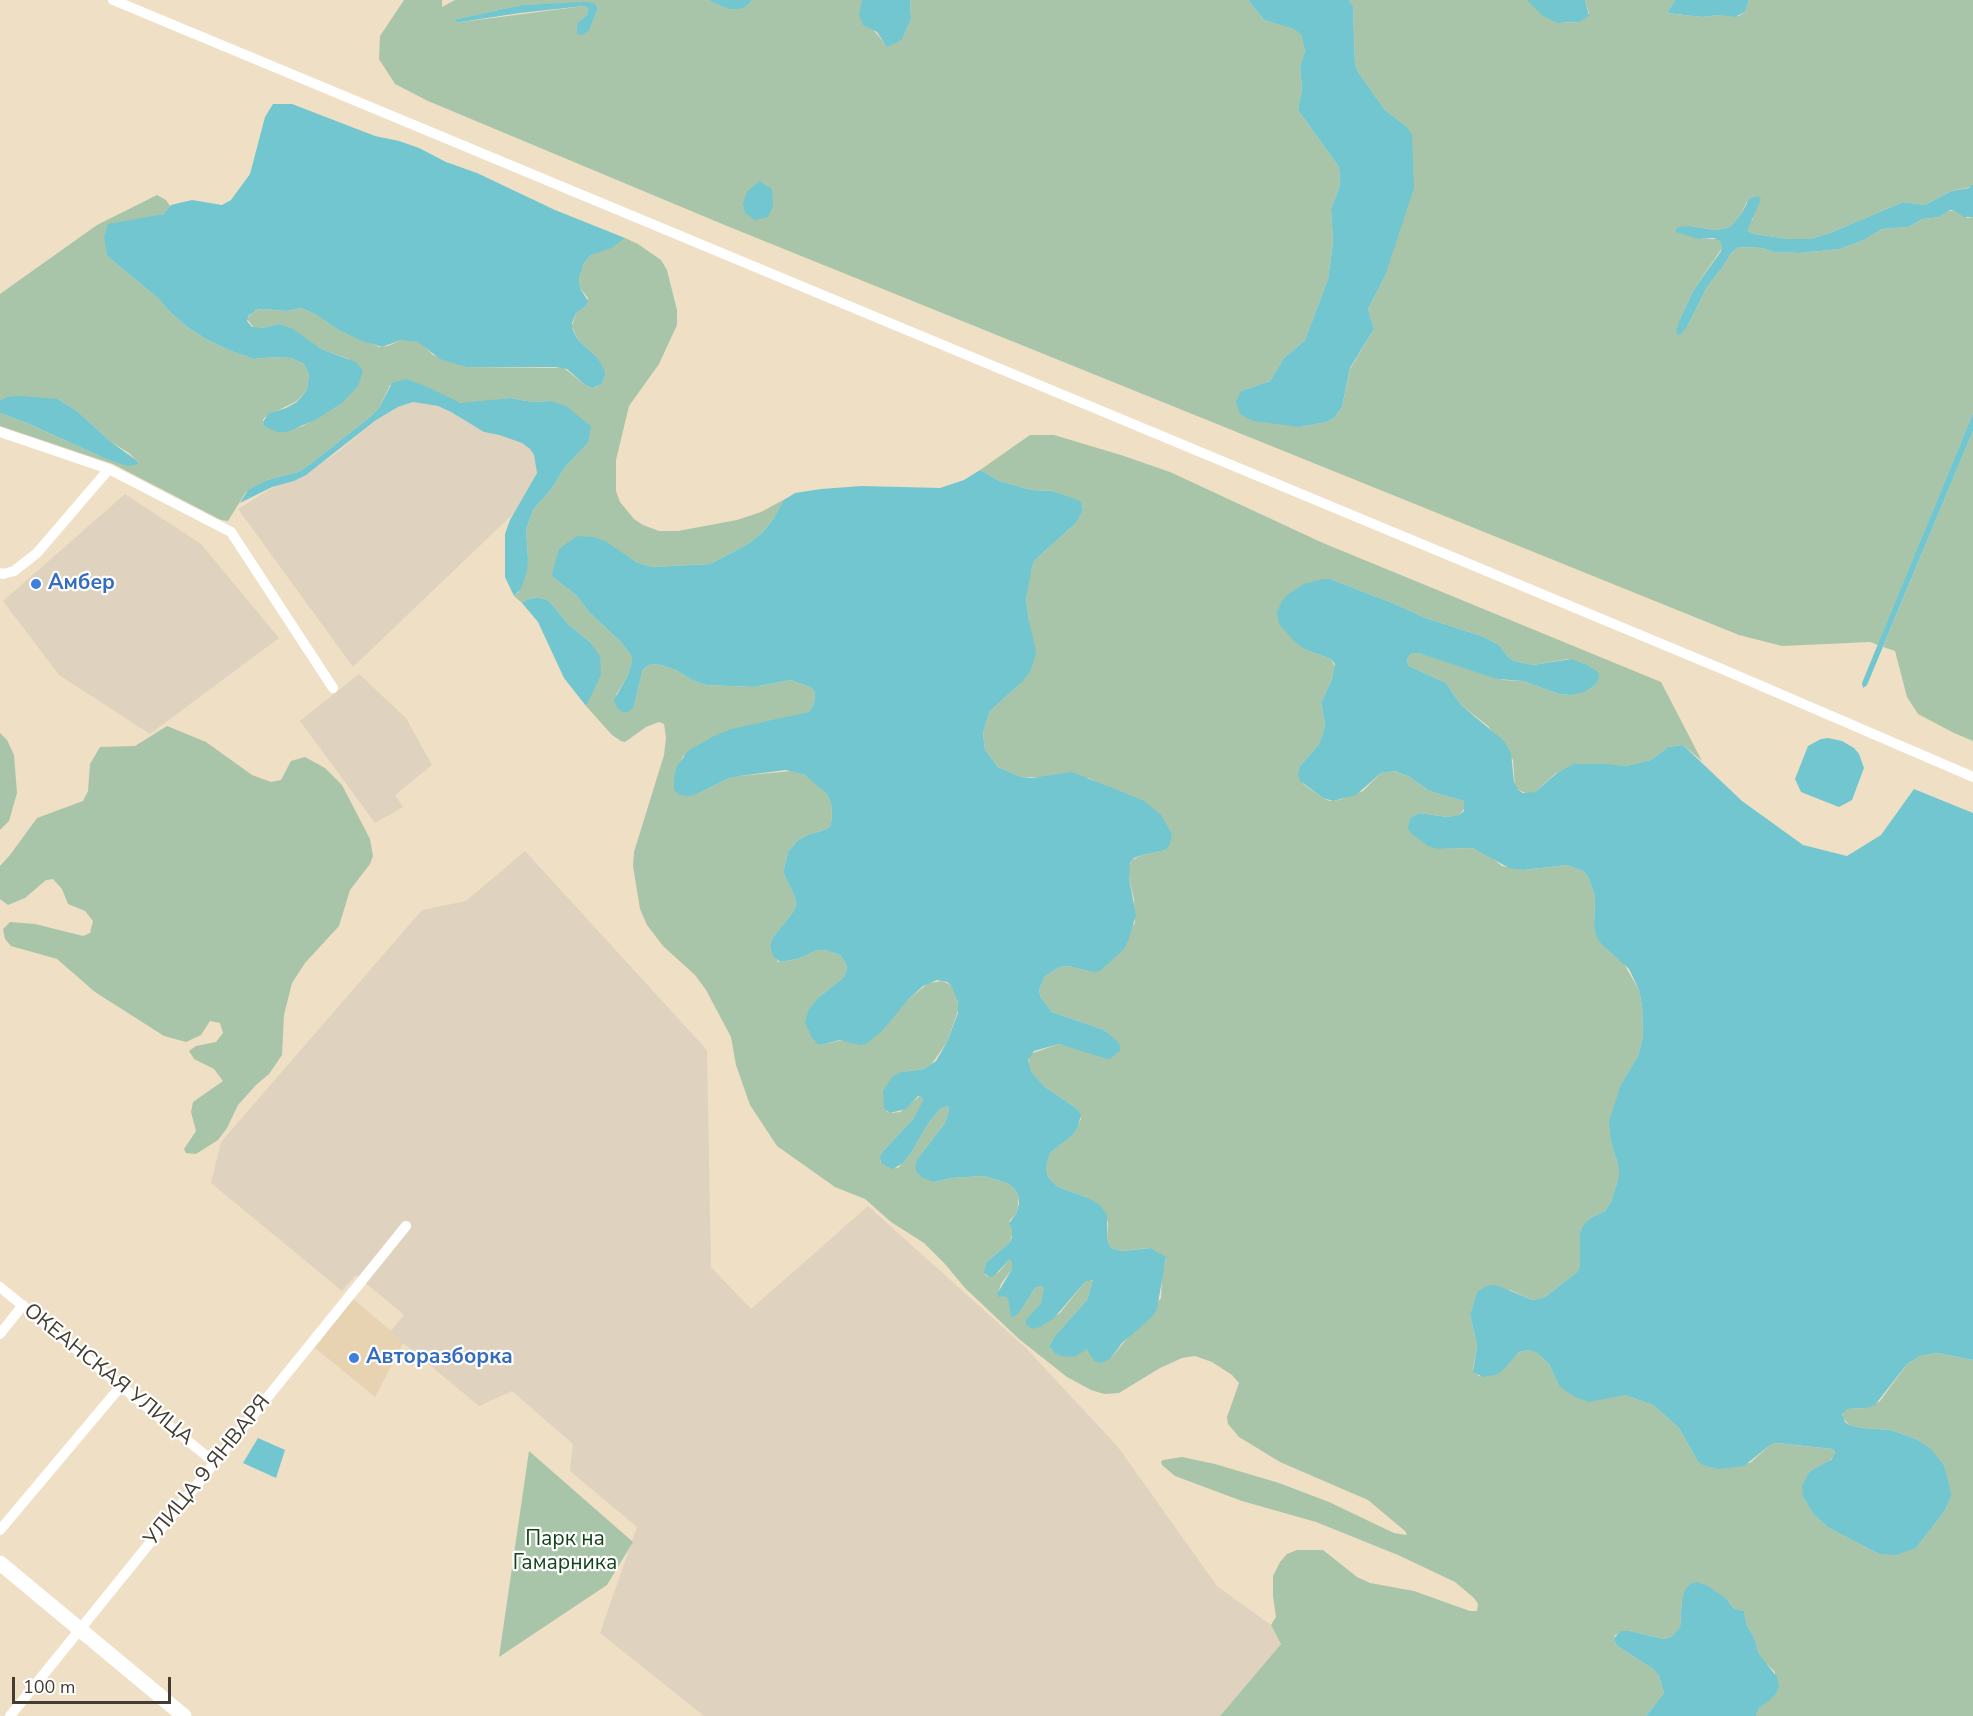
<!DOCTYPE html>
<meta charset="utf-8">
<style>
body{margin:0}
#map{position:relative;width:1973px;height:1716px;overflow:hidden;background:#efdfc5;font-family:"Nunito Sans",sans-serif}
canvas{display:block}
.scale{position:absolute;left:12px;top:1677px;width:159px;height:27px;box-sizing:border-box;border:3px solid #423c31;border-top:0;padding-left:8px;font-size:18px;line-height:21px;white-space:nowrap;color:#423c31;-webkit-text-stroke:4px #fff;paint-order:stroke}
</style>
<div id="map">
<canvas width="1973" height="1716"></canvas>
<div class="scale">100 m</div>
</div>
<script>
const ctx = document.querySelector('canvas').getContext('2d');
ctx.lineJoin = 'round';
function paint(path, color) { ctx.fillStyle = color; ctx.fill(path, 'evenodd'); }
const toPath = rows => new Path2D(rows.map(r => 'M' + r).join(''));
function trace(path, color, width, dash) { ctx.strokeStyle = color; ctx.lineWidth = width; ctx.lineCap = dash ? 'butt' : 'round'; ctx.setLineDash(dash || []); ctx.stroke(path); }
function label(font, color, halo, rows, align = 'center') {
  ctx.font = font + ' "Nunito Sans",sans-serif'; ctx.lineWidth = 4.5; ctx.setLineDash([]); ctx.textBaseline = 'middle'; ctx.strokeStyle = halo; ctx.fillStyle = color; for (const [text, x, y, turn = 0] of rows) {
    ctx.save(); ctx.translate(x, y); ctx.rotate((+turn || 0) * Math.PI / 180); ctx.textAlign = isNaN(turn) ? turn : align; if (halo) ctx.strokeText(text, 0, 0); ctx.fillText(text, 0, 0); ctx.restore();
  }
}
paint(toPath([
 [353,1299,404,1342,375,1397,315,1348]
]), '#e7d3b2');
paint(toPath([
 [413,402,438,406,451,412,484,432,499,435,522,443,530,449,534,455,537,473,514,513,353,667,238,509,275,486,294,481,335,454,376,420,398,407],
 [125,494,201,544,279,638,150,734,59,675,3,601],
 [359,674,406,718,432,765,395,795,403,807,375,823,300,721],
 [525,851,707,1050,711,1267,751,1309,868,1206,1026,1348,1118,1447,1217,1586,1271,1625,1281,1644,1220,1716,704,1716,600,1633,637,1527,570,1471,573,1444,512,1391,479,1406,390,1332,404,1315,356,1275,342,1291,211,1183,221,1142,422,910,466,901]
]), '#dfd3bf');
paint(toPath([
 [404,0,442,0,442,7,455,0,708,0,725,8,747,6,752,0,862,0,860,14,887,46,902,40,911,19,910,0,1248,0,1264,20,1295,29,1301,35,1305,51,1300,66,1302,88,1298,110,1339,167,1340,185,1331,209,1333,242,1328,279,1305,340,1284,358,1270,381,1241,391,1300,427,1326,422,1334,418,1342,407,1350,369,1374,329,1368,309,1385,276,1406,126,1385,110,1358,72,1355,64,1353,6,1349,0,1527,0,1563,23,1579,22,1589,14,1585,0,1675,0,1667,13,1702,17,1720,15,1739,16,1745,12,1749,0,1973,0,1973,184,1971,187,1951,191,1925,205,1903,202,1830,233,1810,239,1788,239,1755,234,1746,231,1747,225,1753,219,1747,201,1742,213,1730,227,1715,230,1690,226,1699,239,1717,239,1722,243,1722,248,1693,291,1679,321,1687,327,1707,287,1722,268,1732,252,1739,247,1762,248,1774,252,1800,253,1840,249,1864,240,1882,229,1908,227,1923,219,1939,217,1948,211,1955,211,1967,218,1973,217,1973,413,1878,645,1870,642,1782,646,1739,635,727,226,428,101,395,84,379,59,380,36],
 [595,3,598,8,590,29,578,22,587,15,588,8,584,6,454,23,458,19,522,5],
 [157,195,166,200,170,206,166,213,105,233,107,256,158,298,169,311,187,327,206,339,231,351,254,359,274,357,291,358,304,364,309,374,307,390,297,401,265,417,263,420,264,426,281,432,303,426,341,404,349,359,321,349,279,324,262,328,254,328,247,319,253,311,263,309,287,311,301,308,315,314,337,329,379,347,388,346,401,340,410,340,421,343,433,355,466,367,564,368,585,385,594,388,602,384,605,376,597,357,578,340,572,326,576,313,585,307,588,298,580,288,579,278,584,263,591,255,625,238,638,244,661,260,667,270,677,310,677,325,659,364,629,406,616,460,616,491,620,502,634,519,643,525,659,531,678,531,737,520,761,512,787,498,774,518,762,533,748,544,710,564,652,567,636,562,625,556,554,578,576,595,589,612,621,642,632,657,632,662,627,677,616,695,634,706,643,669,651,664,661,665,676,670,694,681,706,685,754,687,791,680,812,688,815,693,814,704,809,712,683,756,674,776,699,793,727,779,739,776,791,771,805,775,814,781,826,793,831,802,832,818,830,826,827,829,805,836,797,841,788,852,783,872,795,897,796,906,791,915,773,937,770,945,778,962,780,962,797,959,818,950,825,950,840,955,846,964,847,969,844,977,819,997,814,1041,821,1045,842,1040,907,1001,928,983,942,981,951,985,955,990,959,1008,947,1042,931,1065,924,1069,902,1072,886,1111,890,1113,900,1112,920,1096,923,1101,922,1105,913,1119,883,1151,880,1161,881,1163,898,1168,902,1164,911,1153,928,1124,940,1109,948,1106,949,1110,945,1123,918,1158,934,1182,952,1178,984,1176,1007,1183,1014,1188,1018,1195,1018,1206,1016,1214,1009,1221,1013,1231,1010,1242,986,1263,985,1275,989,1277,999,1272,1009,1260,1012,1262,1012,1269,1001,1284,997,1296,1006,1296,1022,1309,1035,1288,1041,1286,1045,1288,1041,1303,1026,1323,1028,1327,1059,1314,1085,1282,1093,1280,1087,1300,1054,1337,1050,1345,1050,1349,1066,1357,1087,1349,1090,1351,1093,1359,1110,1359,1161,1298,1162,1275,1166,1259,1148,1248,1122,1251,1111,1248,1107,1239,1108,1222,1086,1197,1058,1187,1048,1177,1046,1168,1050,1153,1073,1135,1081,1119,1076,1108,1045,1087,1031,1073,1028,1064,1030,1054,1059,1044,1117,1054,1121,1047,1104,1030,1052,1012,1041,998,1039,990,1045,976,1060,967,1068,966,1092,972,1135,923,1134,899,1129,878,1129,866,1132,860,1142,855,1166,850,1130,795,1108,788,1089,778,1021,777,998,767,985,750,983,732,990,711,1020,684,1029,621,1026,598,1027,585,1032,567,1035,560,1077,522,1083,508,1082,505,1052,491,1031,490,1000,481,980,470,1030,435,1054,435,1121,455,1170,472,1323,543,1661,682,1702,761,1683,745,1668,747,1651,760,1626,766,1581,764,1556,773,1535,792,1529,794,1518,790,1515,787,1513,760,1488,726,1461,705,1446,683,1409,666,1407,662,1408,657,1412,653,1418,653,1503,680,1523,681,1559,694,1570,695,1585,664,1568,659,1533,665,1515,661,1509,658,1499,645,1484,637,1423,617,1395,604,1330,579,1304,649,1331,659,1335,667,1332,679,1321,703,1325,725,1323,733,1319,744,1300,766,1303,784,1323,798,1330,801,1339,800,1363,791,1381,773,1393,771,1408,776,1429,791,1464,801,1465,808,1459,815,1447,817,1419,813,1410,818,1409,829,1438,849,1473,848,1487,854,1502,866,1523,870,1567,865,1583,871,1588,877,1595,896,1594,927,1601,944,1624,964,1639,990,1642,1006,1643,1036,1638,1056,1621,1084,1611,1142,1619,1168,1619,1176,1611,1202,1605,1211,1590,1218,1580,1233,1580,1266,1577,1272,1545,1297,1533,1300,1510,1290,1477,1292,1470,1314,1477,1346,1473,1369,1479,1376,1496,1375,1519,1352,1528,1350,1537,1353,1549,1364,1559,1386,1625,1395,1653,1405,1679,1428,1697,1460,1750,1463,1770,1445,1776,1443,1833,1449,1835,1454,1828,1463,1809,1472,1803,1497,1814,1515,1829,1528,1879,1554,1916,1548,1944,1512,1950,1499,1944,1465,1931,1450,1916,1439,1891,1430,1862,1428,1849,1425,1843,1418,1842,1412,1847,1409,1867,1408,1880,1401,1907,1364,1920,1356,1937,1353,1973,1360,1973,1716,1756,1716,1759,1708,1773,1697,1775,1672,1764,1661,1759,1654,1754,1637,1747,1626,1744,1611,1733,1608,1727,1599,1690,1584,1682,1599,1680,1627,1671,1637,1664,1639,1630,1631,1615,1635,1614,1638,1616,1645,1653,1669,1659,1676,1664,1693,1646,1716,1220,1716,1281,1644,1271,1625,1276,1617,1273,1596,1273,1576,1280,1562,1287,1554,1297,1550,1323,1550,1357,1577,1370,1583,1414,1591,1470,1611,1477,1611,1478,1604,1474,1598,1455,1582,1398,1555,1316,1522,1242,1501,1175,1476,1162,1465,1161,1462,1163,1460,1182,1457,1215,1464,1279,1483,1329,1502,1394,1533,1407,1535,1405,1531,1368,1500,1280,1462,1239,1437,1228,1424,1227,1417,1239,1383,1232,1375,1212,1362,1195,1356,1182,1358,1160,1368,1119,1393,1104,1394,1091,1390,1067,1377,1019,1339,965,1288,945,1264,924,1243,891,1222,865,1199,835,1187,777,1146,750,1105,736,1065,731,1037,706,990,695,975,663,946,647,925,640,909,633,866,634,852,664,755,666,738,664,724,659,722,646,727,625,742,621,741,612,735,586,706,588,701,590,642,569,625,549,601,538,597,526,600,522,603,514,596,519,592,528,559,526,530,533,510,552,488,565,467,588,443,550,401,533,402,510,398,466,404,390,385,379,408,370,417,309,465,298,472,267,480,246,492,228,521,221,520,113,464,0,426,0,413,27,423,106,459,139,463,129,453,111,442,77,411,58,399,0,401,0,294,97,225],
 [1973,431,1973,741,1954,733,1918,714,1907,697,1895,651,1883,647],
 [167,726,206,742,252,775,271,782,281,780,291,761,305,757,325,768,342,785,370,839,373,856,370,864,350,890,339,926,305,963,292,983,284,1015,282,1055,269,1074,256,1085,238,1105,227,1128,218,1140,196,1154,186,1153,184,1149,196,1131,191,1112,193,1102,223,1081,214,1069,194,1059,189,1051,196,1046,216,1042,223,1033,220,1023,210,1021,201,1035,186,1042,164,1036,95,992,57,959,11,946,5,939,3,929,10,922,35,924,83,936,90,933,93,921,85,911,68,904,62,889,53,879,46,880,25,898,8,905,0,899,0,866,10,855,37,818,83,801,88,791,90,764,100,747,135,746],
 [0,733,7,740,14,755,17,793,9,821,0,830],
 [529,1451,633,1542,607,1585,499,1657]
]), '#a9c5a9');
paint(toPath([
 [708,0,752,0,747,6,739,9,732,9,725,8],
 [862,0,910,0,911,19,902,40,887,47,877,32,863,25,859,14],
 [1248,0,1349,0,1353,6,1355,64,1358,72,1385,110,1406,126,1412,135,1414,188,1385,276,1368,309,1374,329,1350,368,1342,407,1334,418,1326,422,1300,427,1253,421,1240,414,1236,402,1241,391,1270,381,1284,358,1305,340,1328,279,1333,242,1331,209,1340,185,1339,167,1298,110,1302,88,1300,66,1305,51,1301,35,1294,29,1264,20],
 [1527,0,1585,0,1589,16,1579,22,1558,23,1543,16],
 [1675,0,1749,0,1745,12,1735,17,1720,15,1702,17,1667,13],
 [584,2,595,3,598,8,590,29,583,35,577,34,577,30,578,22,587,15,588,8,584,6,520,13,454,23,457,19,522,5],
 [273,104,292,104,375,136,399,141,419,148,446,162,477,173,555,210,625,238,611,248,591,255,584,263,579,278,580,288,588,301,585,307,576,313,572,323,573,330,578,340,597,357,605,371,605,376,602,384,593,388,585,385,567,369,555,367,466,367,440,359,418,342,401,340,382,347,362,341,337,329,315,314,301,308,287,311,263,309,256,310,249,315,247,321,252,327,262,328,279,324,293,329,321,349,356,362,363,371,358,386,341,404,315,420,287,432,277,432,264,426,263,422,268,414,286,408,297,402,307,390,309,374,304,364,291,358,274,357,254,359,231,351,206,339,187,327,169,311,158,298,107,256,104,237,108,224,164,214,171,205,192,200,222,205,231,200,250,174,265,117],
 [759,181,772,189,773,206,768,217,755,220,745,213,743,203,747,192],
 [1973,184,1973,217,1964,217,1955,211,1950,210,1939,217,1923,219,1908,227,1882,229,1864,240,1840,249,1800,253,1774,252,1762,248,1739,247,1732,252,1722,268,1707,287,1687,327,1680,335,1676,333,1679,321,1693,291,1721,251,1722,246,1720,241,1714,238,1699,239,1676,232,1675,230,1678,227,1690,226,1715,230,1730,227,1742,213,1749,199,1758,196,1761,199,1747,231,1755,234,1788,239,1810,239,1830,233,1903,202,1925,205,1951,191,1969,188],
 [406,379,423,385,461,403,510,398,533,402,550,401,566,406,591,426,588,443,565,467,552,488,533,510,526,530,528,559,527,571,521,589,514,596,505,577,505,534,510,520,537,473,534,455,530,449,522,443,499,435,484,432,451,412,438,406,413,402,398,407,376,420,306,475,294,481,272,487,240,503,248,490,267,480,298,472,309,465,370,417,379,408,392,383],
 [19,396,58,399,77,411,111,442,136,460,139,464,128,466,106,459,27,423,0,413,0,401,7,397],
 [1973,413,1973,431,1867,685,1863,688,1862,683],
 [980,470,1000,481,1031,490,1052,491,1078,500,1081,502,1083,509,1077,522,1035,560,1032,567,1026,598,1029,621,1036,651,1035,658,1030,672,1020,684,990,711,983,732,985,750,998,767,1021,777,1032,778,1072,772,1130,795,1144,801,1161,815,1172,834,1170,844,1166,850,1142,855,1134,858,1130,863,1129,878,1136,915,1128,941,1124,949,1100,971,1092,972,1068,966,1060,967,1045,976,1039,990,1041,998,1052,1012,1104,1030,1118,1042,1121,1047,1120,1051,1111,1058,1107,1059,1059,1044,1034,1051,1028,1060,1031,1072,1045,1087,1076,1108,1081,1115,1078,1126,1073,1135,1050,1153,1046,1168,1048,1177,1058,1187,1086,1197,1100,1205,1107,1215,1107,1239,1111,1248,1122,1251,1150,1248,1166,1257,1157,1309,1152,1317,1122,1343,1110,1359,1101,1363,1094,1361,1087,1349,1076,1356,1066,1357,1056,1354,1049,1347,1054,1337,1087,1300,1093,1280,1085,1282,1054,1318,1040,1327,1032,1329,1026,1325,1026,1320,1041,1303,1044,1288,1041,1286,1035,1288,1022,1309,1015,1316,1011,1317,1008,1298,1004,1296,998,1297,997,1294,1012,1269,1012,1262,1009,1260,994,1276,989,1277,984,1273,986,1263,1010,1242,1012,1237,1012,1229,1009,1223,1016,1214,1019,1204,1018,1195,1014,1188,1007,1183,984,1176,952,1178,934,1182,923,1178,917,1173,915,1168,918,1158,945,1123,949,1110,948,1106,940,1109,928,1124,911,1153,902,1164,892,1169,881,1163,880,1158,883,1151,913,1119,923,1101,921,1097,918,1096,906,1109,890,1113,884,1109,883,1091,893,1076,902,1072,924,1069,936,1061,947,1042,958,1013,958,1002,951,985,947,982,937,980,923,986,907,1001,882,1031,866,1044,859,1045,840,1040,821,1045,816,1043,811,1036,805,1022,809,1009,819,997,844,977,847,969,846,964,840,955,825,950,818,950,797,959,780,962,773,956,770,945,773,937,791,915,796,906,795,897,783,872,788,852,797,841,805,836,827,829,830,826,832,818,831,802,826,793,805,775,786,770,739,776,727,779,699,793,690,796,680,795,674,790,674,776,677,766,688,751,714,736,731,729,809,712,814,704,815,693,812,688,791,680,754,687,706,685,694,681,676,670,661,665,651,664,643,669,634,706,629,712,623,712,617,708,614,700,627,677,632,662,632,657,621,642,589,612,576,595,554,578,552,574,559,549,577,536,593,537,605,541,636,562,652,567,710,564,748,544,762,533,774,518,784,500,795,493,821,489,862,486,940,488,964,480],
 [1323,579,1330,579,1395,604,1423,617,1484,637,1499,645,1509,658,1515,661,1533,665,1571,659,1585,664,1598,672,1599,677,1596,684,1584,692,1570,695,1559,694,1523,681,1497,679,1418,653,1412,653,1408,657,1407,662,1409,666,1446,683,1461,705,1504,741,1511,753,1514,782,1518,790,1523,793,1535,792,1557,773,1574,764,1605,764,1626,766,1651,760,1668,747,1683,745,1742,801,1803,845,1847,856,1881,835,1914,789,1973,813,1973,1360,1937,1353,1920,1356,1907,1364,1875,1405,1867,1408,1847,1409,1842,1414,1845,1422,1849,1425,1862,1428,1891,1430,1916,1439,1931,1449,1944,1465,1951,1493,1950,1499,1944,1512,1916,1548,1896,1555,1879,1554,1829,1528,1814,1515,1803,1497,1802,1486,1809,1472,1831,1460,1835,1453,1833,1449,1776,1443,1770,1445,1744,1466,1718,1469,1703,1465,1697,1460,1679,1428,1653,1405,1625,1395,1589,1402,1573,1396,1559,1386,1549,1364,1537,1353,1528,1350,1519,1352,1502,1371,1496,1375,1483,1377,1473,1372,1477,1346,1470,1314,1477,1292,1486,1286,1496,1285,1533,1300,1545,1297,1577,1272,1580,1266,1580,1233,1583,1226,1590,1218,1605,1211,1611,1202,1619,1176,1619,1168,1611,1142,1609,1121,1621,1084,1638,1056,1643,1036,1642,1006,1639,990,1629,969,1601,944,1597,938,1594,927,1595,896,1588,877,1583,871,1567,865,1523,870,1509,868,1473,848,1438,849,1428,846,1413,835,1408,829,1410,818,1419,813,1447,817,1459,815,1464,811,1464,801,1429,791,1408,776,1394,771,1381,773,1356,795,1333,801,1323,798,1300,781,1298,774,1300,766,1319,744,1323,733,1325,725,1321,703,1332,679,1335,664,1331,659,1304,649,1294,641,1279,624,1277,612,1282,601,1287,595,1304,584],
 [538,597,549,601,569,625,590,642,600,656,601,675,586,706,564,678,538,622,522,603,526,600],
 [1828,738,1842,741,1854,748,1859,754,1864,768,1852,800,1839,807,1801,792,1795,779,1808,746,1821,739],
 [258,1438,285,1450,276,1478,243,1463],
 [1697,1582,1708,1586,1727,1599,1733,1608,1744,1611,1747,1626,1754,1637,1759,1654,1777,1677,1779,1686,1776,1694,1769,1701,1759,1708,1756,1716,1646,1716,1664,1693,1659,1676,1653,1669,1616,1645,1614,1638,1621,1631,1630,1631,1664,1639,1671,1637,1680,1627,1682,1599,1685,1590,1690,1584]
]), '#72c6cf');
trace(toPath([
 [113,0,1722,669,1973,777],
 [0,432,109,469,231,532,333,688],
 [0,573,3,574,14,571,37,553,109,469],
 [0,1287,215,1463],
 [0,1334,23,1305],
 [0,1530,121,1386],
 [10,1716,406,1226]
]), '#fff', 10);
trace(toPath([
 [0,1563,184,1716]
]), '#fff', 15);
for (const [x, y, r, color] of [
 [36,584,6,"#3f7fe0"],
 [354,1358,6,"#3f7fe0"]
]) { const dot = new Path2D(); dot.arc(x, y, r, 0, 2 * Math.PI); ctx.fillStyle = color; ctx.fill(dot); trace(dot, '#fff', 2); }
label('bold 21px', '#366cbe', '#fff', [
 ["Амбер",48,584],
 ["Авторазборка",366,1358]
], 'left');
label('21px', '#423c31', '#fff', [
 ["ОКЕАНСКАЯ УЛИЦА",108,1375,39],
 ["УЛИЦА 9 ЯНВАРЯ",208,1471,-51]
]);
label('21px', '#124418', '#fff', [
 ["Парк на",565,1540],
 ["Гамарника",565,1564]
]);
</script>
